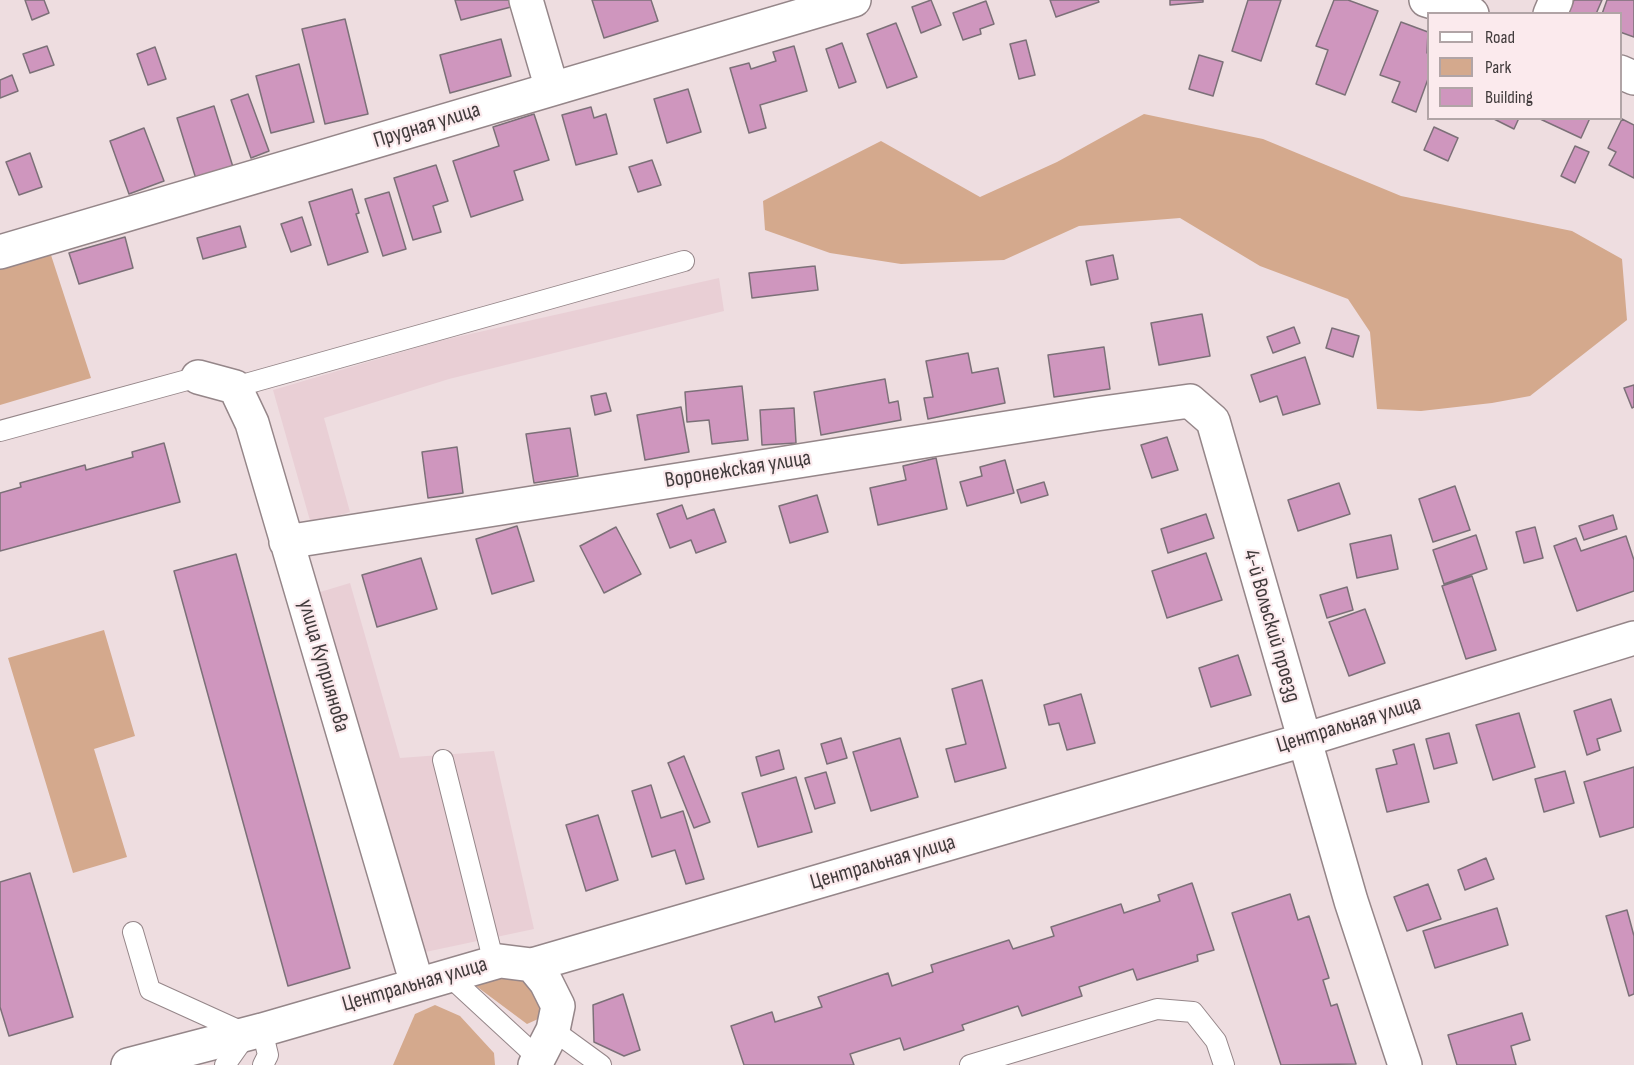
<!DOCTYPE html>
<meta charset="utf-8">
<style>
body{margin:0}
#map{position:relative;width:1634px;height:1065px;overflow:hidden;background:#eedde0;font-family:"Sofia Sans Condensed",sans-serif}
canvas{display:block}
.legend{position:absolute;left:1427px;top:12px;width:195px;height:108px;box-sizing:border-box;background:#fbeaed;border:2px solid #b1a4a6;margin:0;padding:8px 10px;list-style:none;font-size:18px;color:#413b3c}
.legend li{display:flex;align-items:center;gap:12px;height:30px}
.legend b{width:30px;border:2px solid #b1a4a6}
</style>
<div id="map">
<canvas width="1634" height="1065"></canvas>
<ul class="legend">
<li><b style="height:8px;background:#fff"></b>Road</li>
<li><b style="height:16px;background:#d4a98d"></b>Park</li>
<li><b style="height:16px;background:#cf96be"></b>Building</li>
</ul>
</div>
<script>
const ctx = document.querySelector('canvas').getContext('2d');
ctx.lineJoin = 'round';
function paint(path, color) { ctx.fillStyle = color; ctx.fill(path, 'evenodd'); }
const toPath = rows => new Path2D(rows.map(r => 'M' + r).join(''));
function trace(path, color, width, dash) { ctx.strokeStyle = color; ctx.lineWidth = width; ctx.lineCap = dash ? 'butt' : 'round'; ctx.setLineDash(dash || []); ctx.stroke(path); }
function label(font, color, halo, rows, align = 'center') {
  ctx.font = font + ' "Sofia Sans Condensed",sans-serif'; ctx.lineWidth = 4.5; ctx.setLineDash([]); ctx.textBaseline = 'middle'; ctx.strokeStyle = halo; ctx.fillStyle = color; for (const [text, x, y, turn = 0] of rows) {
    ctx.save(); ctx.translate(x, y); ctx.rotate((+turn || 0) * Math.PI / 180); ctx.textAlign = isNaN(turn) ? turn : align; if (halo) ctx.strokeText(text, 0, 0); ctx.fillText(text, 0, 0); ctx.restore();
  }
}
paint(toPath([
 [719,278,724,311,449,379,324,418,350,512,311,524,273,390,439,341],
 [350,583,400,758,494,751,534,929,416,954,317,593]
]), '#e9cfd5');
paint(toPath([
 [1144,114,1263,139,1401,196,1572,231,1622,259,1627,320,1530,396,1492,403,1421,411,1377,409,1370,332,1348,299,1260,266,1180,218,1079,226,1004,260,901,264,830,253,765,230,763,201,881,141,980,197,1057,162],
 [50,252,91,378,0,405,0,265],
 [104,630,135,736,94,749,127,857,73,873,8,658],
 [477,973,533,982,547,1015,527,1024,476,986,470,978],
 [435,1005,460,1016,494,1053,495,1065,393,1065,415,1014]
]), '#d4a98d');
const building = toPath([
 [25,0,44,0,49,13,32,20,25,0],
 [455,0,509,0,511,7,461,20,455,0],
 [592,0,651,0,658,21,604,38,592,0],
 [931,0,941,25,921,33,912,7,931,0],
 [1050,0,1098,0,1099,2,1056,17,1050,0],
 [1170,0,1203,0,1203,2,1170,5,1170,0],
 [1248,0,1281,0,1261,61,1232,51,1248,0],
 [1334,0,1348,0,1378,11,1345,95,1316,84,1328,50,1316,46,1334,0],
 [1574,0,1602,0,1596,14,1568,14,1574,0],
 [1607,0,1634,0,1634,37,1620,32,1620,14,1602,14,1607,0],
 [986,1,994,24,980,29,981,34,963,40,953,13,986,1],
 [345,19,368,114,325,124,302,29,345,19],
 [1401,22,1428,32,1427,53,1428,53,1428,79,1416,112,1392,102,1400,82,1380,75,1401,22],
 [896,23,917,77,887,88,867,34,896,23],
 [501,39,511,76,450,93,440,55,501,39],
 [1026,40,1035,75,1019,79,1010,44,1026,40],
 [842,43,856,82,839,88,826,49,842,43],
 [47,46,54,65,30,73,23,54,47,46],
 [794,46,807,91,760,105,766,128,749,133,730,68,749,63,751,69,776,61,773,52,794,46],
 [155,47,166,79,148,85,137,54,155,47],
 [1199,55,1223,62,1213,96,1189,89,1199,55],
 [299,64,314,122,271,133,256,76,299,64],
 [12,75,18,91,0,98,0,80,12,75],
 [688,89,701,132,667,143,654,99,688,89],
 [248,94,269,151,251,158,231,100,248,94],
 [214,106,233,167,196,179,177,118,214,106],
 [591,107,594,118,606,114,617,154,576,165,562,115,591,107],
 [534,114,549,160,514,171,523,200,471,217,453,161,499,146,493,127,534,114],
 [1492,118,1519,118,1514,129,1492,118],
 [1538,118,1590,118,1581,138,1538,118],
 [1622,119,1634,125,1634,178,1609,165,1616,152,1608,148,1622,119],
 [1434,127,1458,138,1448,161,1424,150,1434,127],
 [144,128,164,181,129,194,110,141,144,128],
 [1575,146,1589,152,1575,183,1561,176,1575,146],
 [30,153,42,187,19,195,6,162,30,153],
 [652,160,661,185,638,192,629,167,652,160],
 [436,165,448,201,433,206,441,232,413,240,394,178,436,165],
 [352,189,359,213,356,214,368,252,328,265,309,202,352,189],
 [389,192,406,249,383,256,365,199,389,192],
 [302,217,311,245,291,252,281,224,302,217],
 [240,226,246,247,203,259,197,238,240,226],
 [125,237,133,268,79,284,69,253,125,237],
 [1113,255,1118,279,1091,285,1086,261,1113,255],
 [815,266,818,290,752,298,749,273,815,266],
 [1202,314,1210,356,1159,365,1151,323,1202,314],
 [1294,327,1300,343,1273,353,1267,337,1294,327],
 [1332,328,1359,336,1353,357,1326,348,1332,328],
 [1104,347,1110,389,1054,397,1048,355,1104,347],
 [968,353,972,373,998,368,1005,403,928,419,924,398,933,397,926,361,968,353],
 [1305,357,1320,404,1283,415,1277,396,1260,402,1251,375,1305,357],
 [885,379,889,403,898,401,901,420,821,435,814,392,885,379],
 [1634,385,1634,407,1632,408,1624,388,1634,385],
 [742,386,748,440,712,444,709,420,687,422,685,392,742,386],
 [606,393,611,411,595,415,591,396,606,393],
 [681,407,689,452,645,460,637,415,681,407],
 [794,408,796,443,762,445,760,410,794,408],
 [570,428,578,476,534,483,526,434,570,428],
 [1167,437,1178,470,1152,478,1141,445,1167,437],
 [164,443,180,502,0,551,0,493,21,487,20,483,85,465,86,470,133,457,132,452,164,443],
 [457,447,463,493,428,498,422,452,457,447],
 [936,458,947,509,878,525,870,488,906,480,903,466,936,458],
 [1005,460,1014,493,967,506,960,482,982,476,980,467,1005,460],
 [1044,482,1048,495,1021,503,1017,490,1044,482],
 [1339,483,1350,514,1298,531,1288,500,1339,483],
 [1455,486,1470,530,1433,542,1419,499,1455,486],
 [817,495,828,532,790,543,779,506,817,495],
 [682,505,687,519,714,509,726,542,696,553,691,540,670,548,657,514,682,505],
 [1206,514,1214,538,1168,553,1161,529,1206,514],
 [1613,515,1617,529,1584,540,1579,526,1613,515],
 [517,526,534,581,492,594,476,539,517,526],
 [616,527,641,574,604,593,580,546,616,527],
 [1535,527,1543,558,1524,563,1516,532,1535,527],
 [1391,535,1398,569,1357,578,1350,544,1391,535],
 [1476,535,1487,569,1444,584,1433,550,1476,535],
 [1626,536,1634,560,1634,591,1577,611,1554,546,1576,538,1581,551,1626,536],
 [1206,553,1222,600,1167,618,1152,571,1206,553],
 [236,554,350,968,288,986,174,571,236,554],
 [421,558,437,609,377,627,362,575,421,558],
 [1472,576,1496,650,1466,659,1442,586,1472,576],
 [1347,587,1353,610,1327,618,1320,595,1347,587],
 [1365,609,1385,663,1349,676,1329,622,1365,609],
 [1238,655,1251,695,1211,707,1199,668,1238,655],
 [982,680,1006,768,955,782,946,749,966,744,952,689,982,680],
 [1081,694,1095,743,1067,750,1059,723,1049,725,1044,705,1081,694],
 [1611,699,1621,731,1597,739,1600,750,1587,755,1574,711,1611,699],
 [1519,713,1535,767,1493,780,1476,725,1519,713],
 [1449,733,1457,763,1434,769,1426,739,1449,733],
 [841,738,847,758,827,764,821,744,841,738],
 [900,738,918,797,871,811,853,752,900,738],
 [1414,744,1429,802,1387,812,1376,769,1397,764,1393,750,1414,744],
 [779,750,784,769,761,776,756,757,779,750],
 [684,756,710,822,694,828,668,763,684,756],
 [1634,767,1634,827,1600,837,1584,782,1634,767],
 [1565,771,1574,803,1544,812,1535,779,1565,771],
 [826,772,835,803,815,809,805,778,826,772],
 [796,777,812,832,758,847,742,793,796,777],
 [651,785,661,818,683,811,704,879,686,884,675,850,652,857,632,791,651,785],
 [598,815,618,880,586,891,566,825,598,815],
 [1486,858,1494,879,1465,890,1458,870,1486,858],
 [30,873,73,1017,9,1036,0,1007,0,882,30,873],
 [1192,883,1214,950,1197,955,1198,961,1137,980,1133,969,1079,987,1082,996,1022,1016,1018,1006,962,1025,964,1030,904,1050,900,1038,850,1054,854,1065,744,1065,731,1026,772,1012,775,1022,822,1007,818,997,888,973,892,986,933,972,931,965,1009,940,1013,949,1054,936,1051,927,1121,904,1124,913,1160,901,1158,895,1192,883],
 [1428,884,1441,919,1407,931,1394,897,1428,884],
 [1290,894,1298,920,1309,916,1329,978,1323,980,1331,1006,1337,1004,1356,1064,1281,1065,1232,913,1290,894],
 [1497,908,1508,945,1435,968,1423,931,1497,908],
 [1627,910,1634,936,1634,994,1629,996,1606,916,1627,910],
 [623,994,640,1050,624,1056,594,1042,593,1005,623,994],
 [1522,1013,1530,1040,1511,1046,1516,1065,1457,1065,1448,1035,1522,1013]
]);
paint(building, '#cf96be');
trace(building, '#7c7078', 1.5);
const service = toPath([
 [235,387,684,261],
 [0,431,198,377],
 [443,760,494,963],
 [133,932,150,990,247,1034,225,1065],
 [448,975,538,1058],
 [262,1030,268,1055,263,1065],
 [553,1030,601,1065],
 [970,1065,1157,1009,1193,1012,1216,1041,1224,1065]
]);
const minor = toPath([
 [526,0,552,89],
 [1426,0,1472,14],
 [1550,14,1556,0],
 [1620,72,1634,78],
 [0,252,854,0],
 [198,377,235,387,252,423,417,984],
 [286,542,1096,414,1190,401,1213,421,1351,901,1405,1065],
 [532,965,546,982,558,1006,553,1030,535,1065],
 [128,1065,262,1030,500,961,532,965,1304,740,1634,638]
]);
trace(service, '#958689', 22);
trace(minor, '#958689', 36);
trace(service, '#fff', 20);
trace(minor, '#fff', 33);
label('22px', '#413b3c', '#fbeaed', [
 ["Прудная улица",427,126,-17],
 ["Воронежская улица",738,470,-9],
 ["4-й Вольский проезд",1271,626,74],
 ["улица Куприянова",323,666,74],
 ["Центральная улица",1349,725,-17],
 ["Центральная улица",883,863,-16],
 ["Центральная улица",415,985,-16]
]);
</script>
